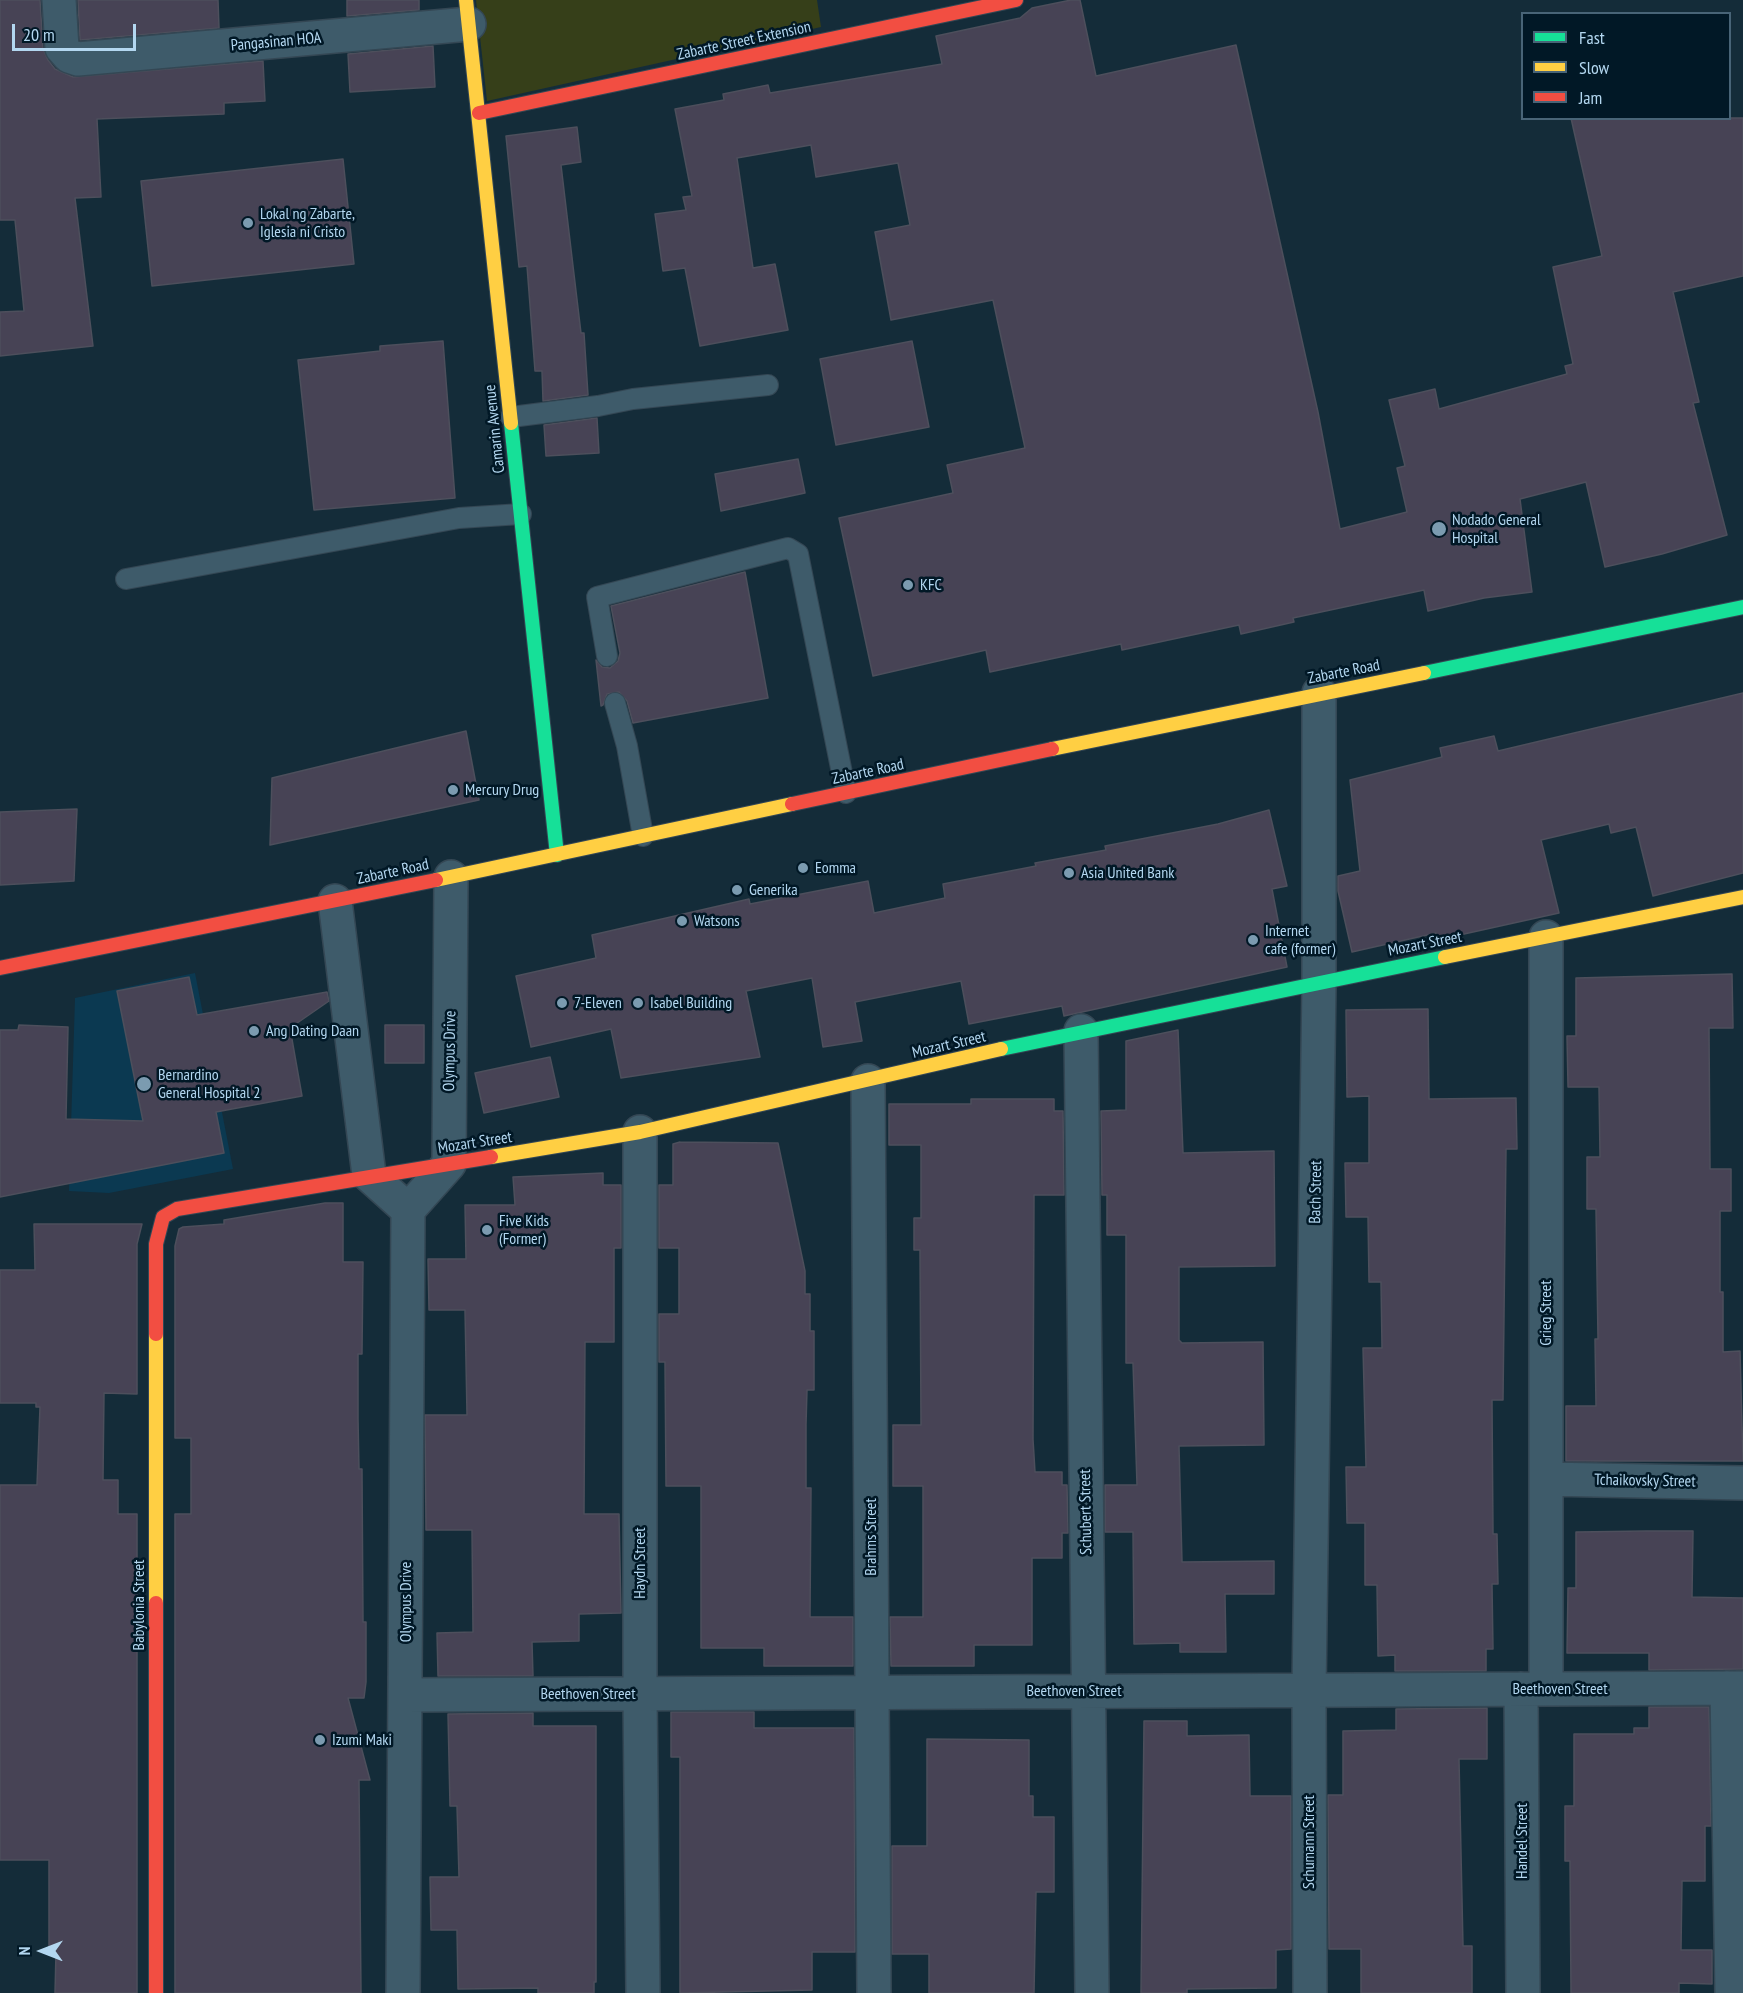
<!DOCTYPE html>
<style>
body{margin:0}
#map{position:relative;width:1743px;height:1993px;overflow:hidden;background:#142c39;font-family:"PT Sans Narrow",sans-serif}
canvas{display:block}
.legend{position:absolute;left:1521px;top:12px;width:210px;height:108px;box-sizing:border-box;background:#011826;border:2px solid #486477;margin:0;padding:8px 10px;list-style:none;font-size:18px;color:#b3d7f0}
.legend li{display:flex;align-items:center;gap:12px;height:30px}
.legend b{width:30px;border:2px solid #486477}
.north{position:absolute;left:12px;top:1921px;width:60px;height:60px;-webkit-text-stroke:4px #011826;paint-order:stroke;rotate:270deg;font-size:16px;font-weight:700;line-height:24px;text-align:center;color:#b3d7f0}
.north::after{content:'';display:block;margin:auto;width:21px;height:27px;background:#b3d7f0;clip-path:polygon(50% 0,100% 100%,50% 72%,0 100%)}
.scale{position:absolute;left:12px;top:24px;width:124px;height:27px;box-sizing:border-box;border:3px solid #b3d7f0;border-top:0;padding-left:8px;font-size:18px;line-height:21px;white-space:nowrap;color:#b3d7f0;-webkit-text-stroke:4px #011826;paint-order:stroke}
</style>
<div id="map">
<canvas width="1743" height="1993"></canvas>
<ul class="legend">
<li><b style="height:8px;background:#16e098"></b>Fast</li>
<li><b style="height:8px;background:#ffcf43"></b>Slow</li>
<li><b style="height:8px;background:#f24e42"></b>Jam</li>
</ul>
<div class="north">N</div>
<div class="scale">20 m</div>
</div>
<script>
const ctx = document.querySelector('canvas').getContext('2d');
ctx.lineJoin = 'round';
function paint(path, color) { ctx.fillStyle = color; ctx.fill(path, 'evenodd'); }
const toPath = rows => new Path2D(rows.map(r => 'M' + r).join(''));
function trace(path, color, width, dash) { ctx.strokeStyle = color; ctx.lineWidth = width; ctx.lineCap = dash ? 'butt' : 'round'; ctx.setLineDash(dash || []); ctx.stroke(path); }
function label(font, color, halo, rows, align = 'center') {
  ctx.font = font + ' "PT Sans Narrow",sans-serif'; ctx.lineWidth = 5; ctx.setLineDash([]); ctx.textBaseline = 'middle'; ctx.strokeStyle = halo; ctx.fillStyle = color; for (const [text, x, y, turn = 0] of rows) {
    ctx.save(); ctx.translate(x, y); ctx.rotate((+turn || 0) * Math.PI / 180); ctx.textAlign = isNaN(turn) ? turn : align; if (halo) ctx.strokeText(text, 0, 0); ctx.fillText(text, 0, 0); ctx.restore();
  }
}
paint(toPath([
 [195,973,233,1169,109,1193,69,1191,75,998]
]), '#0b3951');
paint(toPath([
 [476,0,817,0,821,27,487,101]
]), '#363f19');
const building = toPath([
 [0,0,40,0,43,49,48,60,55,69,73,77,263,61,265,101,224,103,224,114,97,119,101,197,75,198,93,346,0,356,0,312,24,311,15,220,0,220,0,0],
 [78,0,218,0,219,28,80,40,78,0],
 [347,0,419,0,419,10,347,16,347,0],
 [1071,0,1080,0,1096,76,1236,45,1318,412,1340,529,1407,512,1397,468,1405,466,1389,400,1435,389,1439,409,1567,374,1565,366,1573,364,1553,267,1602,256,1571,118,1743,118,1743,276,1673,292,1699,402,1693,403,1727,535,1662,554,1605,567,1586,482,1520,499,1532,592,1484,598,1428,611,1424,590,1293,618,1294,622,1241,634,1239,625,1122,650,1121,644,990,672,986,650,873,676,839,518,953,493,947,465,1025,448,993,300,891,320,875,232,910,225,898,163,816,177,811,145,737,158,753,268,775,264,788,330,700,346,685,268,663,271,655,214,686,210,683,197,692,196,675,109,724,100,723,94,768,85,770,93,942,64,936,36,1020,18,1032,8,1071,0],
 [433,46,435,87,350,92,348,54,433,46],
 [577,127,581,162,561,165,581,333,584,333,588,395,543,401,542,371,535,371,527,266,519,267,506,136,577,127],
 [343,159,354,264,152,286,141,181,343,159],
 [443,341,455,498,314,510,298,360,380,351,380,346,443,341],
 [912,341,929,427,836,445,820,359,912,341],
 [597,418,599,453,546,456,544,425,597,418],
 [798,459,805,493,721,511,715,474,798,459],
 [745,572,768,698,633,723,627,701,619,692,607,694,603,705,601,706,596,660,602,667,610,668,618,661,620,653,611,606,745,572],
 [1743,693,1743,873,1653,896,1636,827,1611,833,1609,824,1541,840,1559,913,1437,940,1436,933,1352,952,1338,891,1338,876,1360,871,1350,780,1442,757,1440,748,1494,736,1498,751,1743,693],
 [466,731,479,800,270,845,272,778,466,731],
 [77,809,74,881,0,885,0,812,77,809],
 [1269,810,1287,886,1272,889,1287,967,1064,1016,1062,1006,969,1024,961,981,855,1002,862,1041,823,1047,812,978,746,991,760,1057,621,1078,611,1029,531,1047,516,976,596,958,592,935,749,899,750,904,868,881,874,913,945,898,943,884,1036,866,1035,863,1106,850,1105,846,1218,824,1269,810],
 [1732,974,1733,1028,1709,1028,1710,1169,1731,1169,1731,1211,1720,1211,1720,1292,1723,1292,1723,1352,1740,1351,1743,1461,1566,1461,1566,1406,1596,1406,1595,1339,1598,1339,1596,1209,1587,1209,1587,1157,1600,1157,1599,1087,1568,1087,1567,1036,1576,1036,1576,978,1732,974],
 [189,977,197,1015,327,992,329,1001,290,1028,302,1096,216,1112,224,1153,0,1197,0,1030,18,1030,19,1025,68,1027,66,1119,143,1121,117,991,189,977],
 [1428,1009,1429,1099,1516,1098,1517,1149,1506,1149,1503,1400,1492,1400,1493,1534,1497,1534,1498,1584,1492,1584,1493,1649,1486,1649,1486,1671,1395,1671,1395,1655,1378,1656,1377,1585,1365,1585,1365,1523,1347,1523,1346,1467,1366,1467,1363,1348,1382,1348,1381,1282,1369,1282,1368,1217,1346,1217,1345,1163,1369,1163,1369,1096,1347,1097,1346,1010,1428,1009],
 [385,1025,424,1025,424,1063,385,1063,385,1025],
 [1178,1030,1183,1153,1274,1151,1275,1266,1179,1267,1179,1340,1182,1343,1263,1342,1264,1445,1179,1446,1182,1562,1274,1561,1274,1594,1225,1594,1226,1652,1180,1652,1180,1643,1134,1644,1133,1532,1105,1532,1105,1485,1137,1485,1133,1363,1126,1363,1126,1235,1107,1235,1107,1195,1102,1195,1101,1111,1126,1110,1126,1041,1178,1030],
 [550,1057,559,1097,484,1113,475,1073,550,1057],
 [971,1099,1054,1099,1054,1111,1063,1111,1064,1195,1034,1195,1033,1439,1035,1472,1062,1472,1062,1485,1067,1485,1068,1533,1062,1533,1062,1558,1032,1558,1032,1645,974,1645,974,1666,891,1666,890,1617,923,1617,923,1486,893,1486,893,1425,921,1425,920,1250,914,1250,914,1218,921,1218,921,1145,889,1145,889,1104,971,1104,971,1099],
 [680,1142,778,1143,805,1271,805,1294,810,1294,810,1331,814,1331,814,1390,807,1390,806,1425,806,1488,811,1488,810,1617,853,1617,853,1666,764,1666,764,1648,701,1648,701,1486,666,1486,665,1362,659,1362,659,1314,679,1314,679,1248,659,1248,659,1185,673,1185,673,1144,680,1142],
 [603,1173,603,1185,621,1185,621,1248,614,1248,614,1342,585,1342,584,1514,619,1514,621,1613,579,1614,579,1641,532,1642,533,1676,438,1676,437,1633,473,1632,472,1530,426,1530,425,1415,467,1415,465,1310,429,1310,428,1259,466,1259,465,1205,515,1205,513,1177,603,1173],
 [325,1203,343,1203,343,1262,363,1262,362,1354,358,1354,358,1418,359,1469,362,1469,363,1622,366,1622,366,1682,364,1698,348,1698,370,1780,359,1780,361,1993,175,1993,175,1514,191,1514,191,1438,175,1438,175,1246,179,1229,183,1227,224,1224,224,1220,325,1203],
 [34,1224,142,1224,137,1244,137,1394,104,1393,103,1480,118,1480,118,1514,137,1514,137,1993,55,1993,56,1952,49,1952,49,1860,0,1860,0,1485,37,1485,40,1407,36,1407,36,1403,0,1403,0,1270,35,1270,34,1224],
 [1646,1531,1693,1531,1692,1597,1743,1598,1743,1669,1649,1670,1649,1653,1567,1653,1568,1588,1576,1588,1576,1532,1646,1531],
 [1649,1707,1709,1707,1711,1826,1705,1826,1705,1881,1682,1881,1681,1950,1712,1950,1712,1984,1679,1983,1679,1993,1571,1993,1570,1861,1565,1861,1565,1806,1574,1806,1574,1734,1634,1734,1634,1728,1649,1728,1649,1707],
 [1487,1708,1487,1759,1459,1759,1463,1946,1472,1946,1472,1993,1361,1993,1361,1949,1329,1949,1328,1795,1343,1795,1343,1731,1396,1730,1396,1709,1487,1708],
 [671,1712,754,1712,754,1728,854,1728,855,1952,812,1952,812,1990,680,1993,680,1757,671,1757,671,1712],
 [533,1713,533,1726,596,1726,596,1982,594,1982,594,1993,538,1993,538,1988,458,1989,457,1930,431,1930,430,1877,459,1877,457,1806,450,1806,448,1714,533,1713],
 [1144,1721,1187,1721,1187,1736,1249,1735,1250,1796,1291,1796,1291,1949,1276,1950,1276,1988,1187,1989,1187,1993,1141,1993,1144,1721],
 [927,1739,1029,1740,1029,1796,1033,1796,1033,1817,1054,1817,1054,1892,1036,1892,1034,1993,929,1993,929,1954,892,1954,892,1846,927,1846,927,1739]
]);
paint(building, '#474355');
trace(building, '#4d4f5c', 1.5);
const lane = toPath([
 [511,417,598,406,633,399,768,385],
 [126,579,459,518,521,514],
 [607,656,597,597,788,548,798,554,846,793],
 [615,703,627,746,643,836]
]);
const street = toPath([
 [59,0,62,48,69,56,78,59,469,24],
 [335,901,369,1175,408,1210],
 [1546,937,1546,1689],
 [1081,1031,1092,1993],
 [868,1081,874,1993],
 [640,1132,640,1694,643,1993],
 [1546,1479,1743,1483],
 [1727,1688,1732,1993],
 [1521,1689,1523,1993],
 [405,1695,1743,1688],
 [403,1993,408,1210,449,1164,451,877],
 [1310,1993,1309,1690,1319,983,1319,693]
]);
const fast = toPath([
 [511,423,557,855],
 [1424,673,1743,607],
 [1001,1049,1445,957]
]);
const slow = toPath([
 [466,0,511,423],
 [1052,749,1424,673],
 [436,880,792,804],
 [1445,957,1743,897],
 [491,1157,640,1132,1001,1049],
 [156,1334,156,1603]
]);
const jam = toPath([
 [479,113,1016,0],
 [792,804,1052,749],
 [0,968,436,880],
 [156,1334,156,1244,163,1217,177,1209,491,1157],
 [156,1603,156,1993]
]);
trace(lane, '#344754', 22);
trace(street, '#344754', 36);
trace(fast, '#344754', 16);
trace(slow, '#344754', 16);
trace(jam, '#344754', 16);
trace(lane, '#3e5b6a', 20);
trace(street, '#3e5b6a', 33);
trace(fast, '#16e098', 14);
trace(slow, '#ffcf43', 14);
trace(jam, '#f24e42', 14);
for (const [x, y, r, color] of [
 [248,223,6,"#7b9bb0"],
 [1439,529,8,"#7b9bb0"],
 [908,585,6,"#7b9bb0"],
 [453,790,6,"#7b9bb0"],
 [803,868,6,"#7b9bb0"],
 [1069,873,6,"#7b9bb0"],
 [737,890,6,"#7b9bb0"],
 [682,921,6,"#7b9bb0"],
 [1253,940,6,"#7b9bb0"],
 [562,1003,6,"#7b9bb0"],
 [638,1003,6,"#7b9bb0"],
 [254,1031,6,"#7b9bb0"],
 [144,1084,8,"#7b9bb0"],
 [487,1230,6,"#7b9bb0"],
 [320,1740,6,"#7b9bb0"]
]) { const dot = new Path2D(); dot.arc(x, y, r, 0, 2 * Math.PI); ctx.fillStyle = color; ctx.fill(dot); trace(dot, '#011826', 2); }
label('16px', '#b3d7f0', '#011826', [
 ["Zabarte Street Extension",744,41,-12],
 ["Pangasinan HOA",276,42,-5],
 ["Camarin Avenue",495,429,-96],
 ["Zabarte Road",1344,672,-11],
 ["Zabarte Road",868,772,-12],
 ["Zabarte Road",393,872,-12],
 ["Mozart Street",1425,944,-11],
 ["Mozart Street",949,1045,-13],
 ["Olympus Drive",450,1051,-89],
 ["Mozart Street",475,1143,-9],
 ["Bach Street",1316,1192,-89],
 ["Grieg Street",1546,1313,-90],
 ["Tchaikovsky Street",1645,1481,1],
 ["Schubert Street",1086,1512,-91],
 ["Brahms Street",871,1537,-90],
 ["Haydn Street",640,1563,-90],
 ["Olympus Drive",406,1602,-90],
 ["Babylonia Street",139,1605,-90],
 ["Beethoven Street",1560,1689],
 ["Beethoven Street",1074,1691],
 ["Beethoven Street",588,1694],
 ["Handel Street",1522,1841,-90],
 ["Schumann Street",1309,1842,-90]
]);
label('16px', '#b3d7f0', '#011826', [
 ["Lokal ng Zabarte,",260,214],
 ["Iglesia ni Cristo",260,232],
 ["Nodado General",1452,520],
 ["Hospital",1452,538],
 ["KFC",920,585],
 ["Mercury Drug",465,790],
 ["Eomma",815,868],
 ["Asia United Bank",1081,873],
 ["Generika",749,890],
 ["Watsons",694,921],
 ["Internet",1265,931],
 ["cafe (former)",1265,949],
 ["7-Eleven",574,1003],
 ["Isabel Building",650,1003],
 ["Ang Dating Daan",266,1031],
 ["Bernardino",158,1075],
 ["General Hospital 2",158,1093],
 ["Five Kids",499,1221],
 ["(Former)",499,1239],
 ["Izumi Maki",332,1740]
], 'left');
</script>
